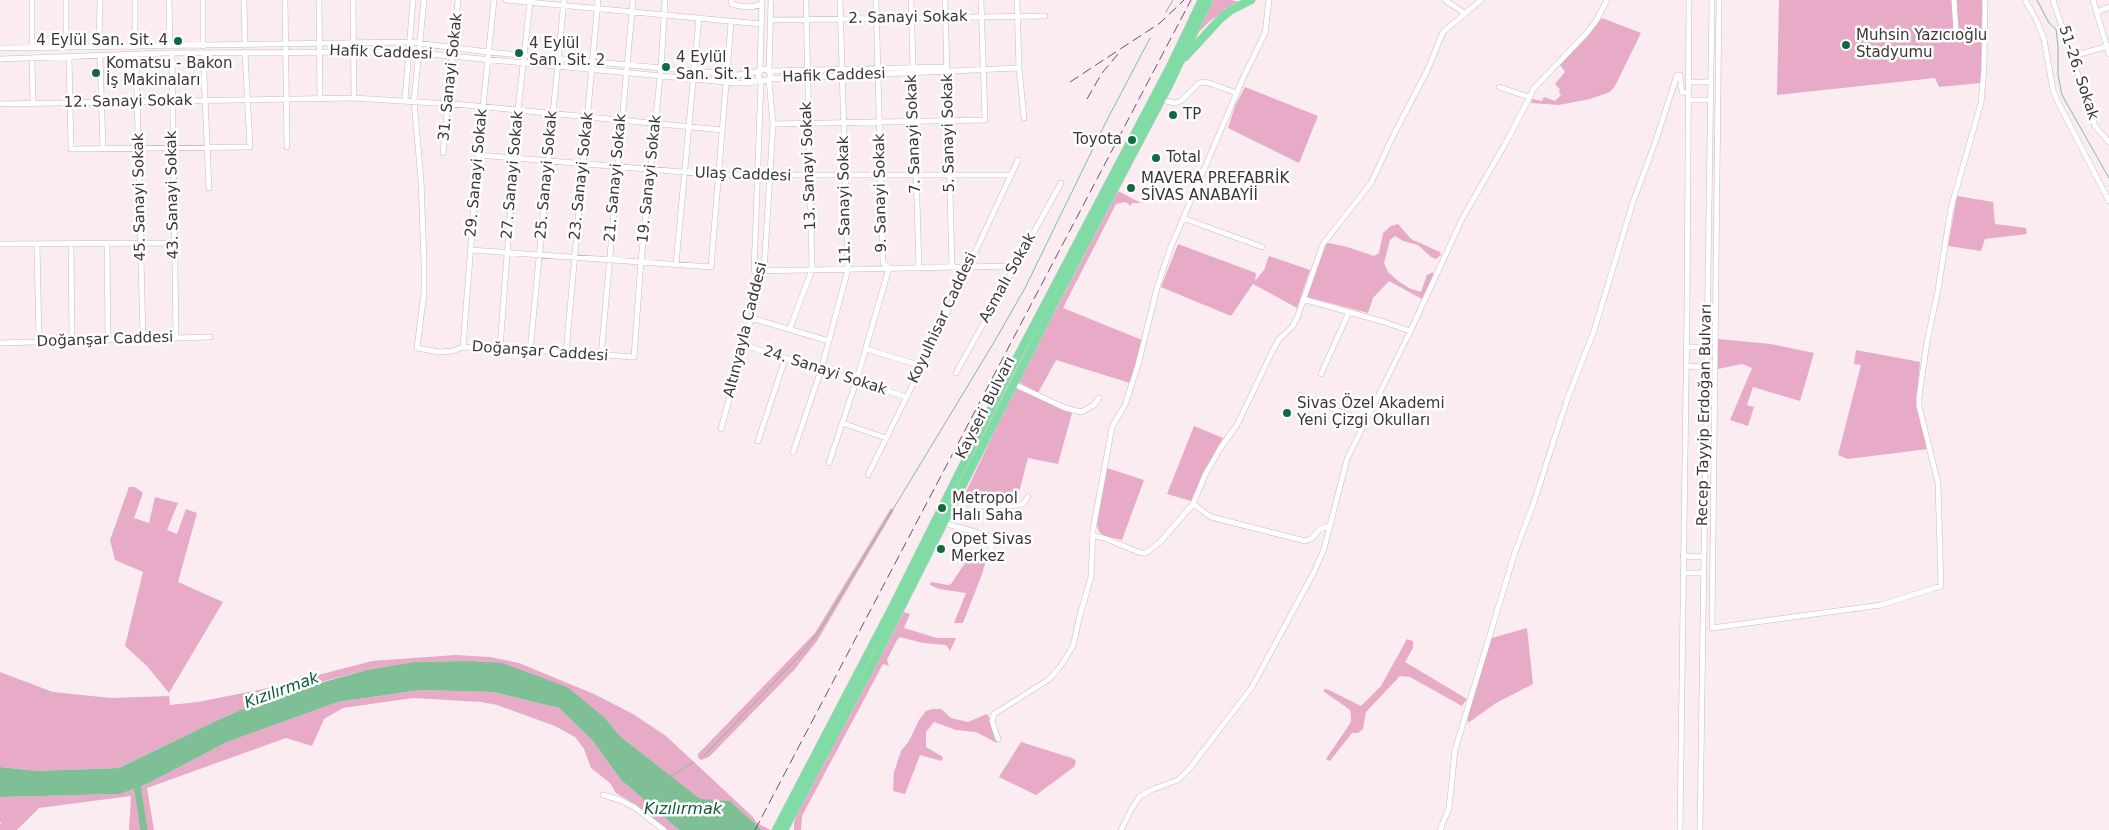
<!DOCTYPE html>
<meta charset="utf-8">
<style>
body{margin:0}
canvas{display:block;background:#fbecf2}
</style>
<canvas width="2109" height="830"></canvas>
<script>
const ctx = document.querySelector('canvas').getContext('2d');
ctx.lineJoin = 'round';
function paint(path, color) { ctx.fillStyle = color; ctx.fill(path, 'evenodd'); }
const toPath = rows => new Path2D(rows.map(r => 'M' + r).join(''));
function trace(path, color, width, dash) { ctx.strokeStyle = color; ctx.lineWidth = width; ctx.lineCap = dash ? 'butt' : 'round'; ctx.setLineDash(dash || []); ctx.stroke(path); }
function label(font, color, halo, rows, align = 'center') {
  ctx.font = font + ' "DejaVu Sans",sans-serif'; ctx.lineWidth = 5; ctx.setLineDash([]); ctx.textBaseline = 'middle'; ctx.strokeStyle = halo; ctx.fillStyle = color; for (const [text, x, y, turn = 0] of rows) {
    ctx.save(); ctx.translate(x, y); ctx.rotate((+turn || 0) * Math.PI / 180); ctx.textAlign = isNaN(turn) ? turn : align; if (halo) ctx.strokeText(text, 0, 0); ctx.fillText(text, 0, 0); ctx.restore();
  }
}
paint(toPath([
 [1212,0,1231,0,1239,2,1210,21,1194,37],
 [1779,0,1983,0,1981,83,1939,87,1935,78,1777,95],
 [1602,18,1641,33,1615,86,1610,92,1590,99,1559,105,1531,103,1532,99,1542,101,1544,97,1555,101,1561,95,1559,92,1560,89,1555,84,1565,72,1560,65],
 [1245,87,1318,116,1299,163,1228,128,1235,106],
 [1118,191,1141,203,1132,203,1130,206,1126,202,1116,204,1063,308,1142,340,1130,383,1056,360,1038,393,1018,382],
 [1957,196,1993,202,1995,224,2026,228,2027,234,1985,239,1981,251,1948,246],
 [1398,224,1411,239,1440,252,1441,255,1436,259,1431,257,1418,245,1403,241,1395,236,1390,240,1384,263,1388,272,1398,281,1411,289,1421,292,1427,275,1433,272,1433,276,1422,299,1389,281,1373,298,1368,313,1307,297,1324,245,1329,243,1347,247,1374,256,1379,253,1383,233,1391,226],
 [1178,244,1256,273,1255,281,1264,270,1269,256,1310,270,1297,308,1253,284,1231,316,1161,287],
 [1718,339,1771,344,1814,353,1800,401,1753,387,1747,405,1754,407,1748,426,1730,420,1752,368,1742,364,1718,369],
 [1856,350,1920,362,1916,406,1928,449,1848,459,1838,455,1861,365,1854,364],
 [1015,388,1072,413,1058,464,1028,458,1018,496,973,499,965,494],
 [1194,426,1223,438,1191,501,1167,494],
 [1107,468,1144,480,1122,540,1104,536,1099,532,1097,524],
 [129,487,135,487,143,493,134,518,149,523,155,497,178,503,167,530,177,534,186,509,197,513,178,582,223,602,169,693,147,666,125,646,143,572,115,560,110,540],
 [891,508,894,510,817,641,794,670,709,757,701,760,698,757,698,754,815,633],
 [978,552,987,557,982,574,963,623,954,623,966,593,939,589,930,585,931,582,948,585,951,584,967,560,975,562],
 [904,612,910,614,904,628,937,638,956,638,950,651,946,645,923,643,900,637,897,640,887,660,889,666,883,664,802,816,801,830,794,830,794,823,796,815],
 [1527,628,1533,684,1496,703,1468,723,1467,715,1492,638],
 [1407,639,1413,641,1413,648,1405,662,1467,699,1462,706,1410,677,1400,676,1366,712,1363,729,1358,733,1352,733,1330,761,1326,759,1351,722,1351,715,1350,710,1343,705,1323,691,1325,689,1329,690,1361,706,1381,686],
 [455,655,490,657,519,663,594,694,633,714,666,736,752,816,757,823,771,830,762,830,730,801,700,800,621,737,605,718,464,661,414,662,367,670,309,685,265,699,218,720,119,768,37,771,0,767,0,672,53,692,111,698,169,696,170,705,198,702,268,688,372,661],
 [420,690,493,692,559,708,592,740,621,780,679,830,667,830,636,805,616,793,610,783,591,768,584,749,575,737,555,726,497,705,481,702,413,698,343,708,324,719,312,746,286,738,147,788,154,830,129,830,131,796,39,808,17,830,0,830,0,824,2,823,0,822,0,797,120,794,145,785,227,742,338,702],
 [932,709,941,709,951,718,968,722,987,714,997,729,1000,737,997,743,976,732,956,730,934,722,926,732,926,747,943,757,942,761,920,755,905,794,893,791,894,772,901,751,909,741,919,720,926,711],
 [1021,742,1072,758,1076,761,1074,767,1036,795,999,777]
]), '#e7abc7');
paint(toPath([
 [464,661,502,663,567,687,605,718,621,737,700,799,730,801,762,830,679,830,621,780,592,740,559,708,493,692,420,690,338,702,227,742,145,785,120,794,0,797,0,767,37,771,119,768,218,720,265,699,309,686,367,670,414,662]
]), '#7ebf96');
trace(toPath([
 [2037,0,2049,23,2056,29,2058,47,2058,75,2062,95,2109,178],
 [1166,12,1173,0],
 [703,757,799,656,820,630,993,344,1025,288,1106,122,1150,38],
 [671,776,694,762]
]), '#7ebf96', 1);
trace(toPath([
 [136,778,144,830]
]), '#7ebf96', 7);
const minor = toPath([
 [169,0,170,46],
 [244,0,245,45],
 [285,0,287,147],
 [319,0,320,99],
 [353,0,354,98],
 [424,0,414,101,421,180,424,260,424,293,417,348,439,352,453,351,463,347,500,348,634,357,641,261,661,68,665,0],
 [506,0,761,24],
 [731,0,732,4,739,6,751,7,762,4],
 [911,0,919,268],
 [945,0,952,267],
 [1017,0,1019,68,1024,118],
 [1445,0,1464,13],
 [1719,0,1712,628,1881,605,1941,586,1938,483,1919,406,1919,397,1927,342,1938,290,1951,208,1981,103,1984,68,1985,0],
 [1954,0,1956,30],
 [2025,0,2036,19,2044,39,2053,90,2057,100,2109,201],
 [2053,0,2095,126,2109,142],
 [2093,0,2109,54],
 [2097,12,2109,7],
 [771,20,1045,16],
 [203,46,203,0],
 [66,47,66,0],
 [99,47,100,0],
 [135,47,135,0],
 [0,48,409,42,488,52,738,75,760,71],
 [32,48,32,0],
 [172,53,176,337],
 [203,53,209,188],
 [136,54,143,339],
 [100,56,103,149],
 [2073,56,2109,46],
 [69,57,71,149,250,147,245,52],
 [32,58,33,104],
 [0,59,167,53,408,52,736,83,750,83,760,80,767,81,771,76,769,71,764,69,760,71,758,76,760,80],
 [760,70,762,0],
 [769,71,947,67],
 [769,71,771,0],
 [769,79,1019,68],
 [761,81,754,271,1014,266],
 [1688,82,1711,82],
 [1499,87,1529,97],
 [405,100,413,0],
 [1162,100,1175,103,1181,101,1199,83,1206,82,1237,93],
 [1688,100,1710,100],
 [0,104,354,98,466,105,722,130],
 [773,124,985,120,981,0],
 [443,153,458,0],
 [478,155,719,175,1009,175],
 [1183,218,1262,247],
 [0,244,174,243],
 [71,244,72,340],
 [107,244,108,339],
 [37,245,39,342],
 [471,250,711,267,731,23],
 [676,264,699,18],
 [1303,299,1384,322,1410,331],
 [751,318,829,341],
 [790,328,812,270,806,0],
 [0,343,210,337],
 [744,345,906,397],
 [463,347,478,155,494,0],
 [1687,347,1706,347],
 [500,348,518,110,530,2],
 [866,349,922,366],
 [530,351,564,0],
 [566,353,598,0],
 [601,356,633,0],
 [1686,366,1707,367],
 [956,373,1061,183],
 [1321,374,1349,312],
 [1014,384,1065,408,1081,412,1094,405,1099,398],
 [1300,395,1365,422],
 [842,423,886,438],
 [721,429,764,271,773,124,769,80],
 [758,441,785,359],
 [793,452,821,370,848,269,840,0],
 [829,463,856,382,889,268,883,263,876,0],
 [868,475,922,366,1018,160],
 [956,499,978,506,1010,506,1023,504,1028,497],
 [1193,504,1211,517,1305,541,1312,538,1320,529,1330,526],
 [944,523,989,536,992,553,1000,558],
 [1094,536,1104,538,1141,553,1146,553,1160,542,1193,504,1205,475,1221,447,1237,425,1272,352,1279,339,1292,327,1297,318,1323,244,1371,183,1394,134,1427,71,1443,32,1481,0],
 [1683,556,1703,557],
 [1683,573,1703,573],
 [998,739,992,721,994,714,1048,680,1060,667,1073,646,1080,615,1091,577,1093,530,1112,427,1125,405,1138,365,1157,288,1170,249,1244,76,1265,33,1269,0],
 [603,795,620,800,634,807,664,830],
 [1121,830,1131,810,1139,797,1151,790,1178,780,1190,768,1252,687,1314,572,1324,549,1347,459,1410,332,1462,219,1509,137,1534,88,1586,34,1596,21,1607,0],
 [1440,830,1449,808,1455,750,1515,552,1533,505,1567,400,1594,331,1633,202,1655,143,1677,75,1680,75,1682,92,1688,93],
 [1680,830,1687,311,1689,0],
 [1700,830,1712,0]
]);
const highway = toPath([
 [1185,57,1220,19,1231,10,1251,0],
 [776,830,893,606,1010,371,1172,63,1202,0],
 [784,830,875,659,1057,298,1168,87,1209,0]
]);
trace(minor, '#c9bac1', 6);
trace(highway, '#d0cfcf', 9);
trace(minor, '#fff', 5);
trace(highway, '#80dca4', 8);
trace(toPath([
 [1070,82,1160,23,1184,0],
 [1087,99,1102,73,1118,54],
 [755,830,1191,0]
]), '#60585b', 1, [10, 5]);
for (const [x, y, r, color] of [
 [178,41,5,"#0f6b3f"],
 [1846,45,5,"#0f6b3f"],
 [519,53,5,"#0f6b3f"],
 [666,67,5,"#0f6b3f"],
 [96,73,5,"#0f6b3f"],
 [1173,115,5,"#0f6b3f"],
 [1132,140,5,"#0f6b3f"],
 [1156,158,5,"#0f6b3f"],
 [1131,188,5,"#0f6b3f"],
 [1287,413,5,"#0f6b3f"],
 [942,508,5,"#0f6b3f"],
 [941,549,5,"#0f6b3f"]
]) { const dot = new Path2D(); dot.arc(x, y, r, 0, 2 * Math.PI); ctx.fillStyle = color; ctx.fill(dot); trace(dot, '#fefefe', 2); }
label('15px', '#3c3638', '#fefefe', [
 ["2. Sanayi Sokak",908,18,-1],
 ["Hafik Caddesi",381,53,2],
 ["51-26. Sokak",2078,73,72],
 ["Hafik Caddesi",834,76,-2],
 ["31. Sanayi Sokak",451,77,-84],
 ["12. Sanayi Sokak",128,102,-1],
 ["5. Sanayi Sokak",949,133,-91],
 ["7. Sanayi Sokak",914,134,-92],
 ["13. Sanayi Sokak",809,166,-92],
 ["29. Sanayi Sokak",477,173,-85],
 ["27. Sanayi Sokak",513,175,-85],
 ["25. Sanayi Sokak",547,175,-85],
 ["Ulaş Caddesi",743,175,2],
 ["23. Sanayi Sokak",582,176,-84],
 ["21. Sanayi Sokak",616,178,-85],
 ["19. Sanayi Sokak",650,179,-84],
 ["9. Sanayi Sokak",881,193,-91],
 ["43. Sanayi Sokak",173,195,-91],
 ["45. Sanayi Sokak",140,197,-91],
 ["11. Sanayi Sokak",845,200,-91],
 ["Asmalı Sokak",1008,278,-61],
 ["Koyulhisar Caddesi",943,318,-65],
 ["Altınyayla Caddesi",746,330,-76],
 ["Doğanşar Caddesi",105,340,-2],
 ["Doğanşar Caddesi",540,352,4],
 ["24. Sanayi Sokak",825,371,18],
 ["Kayseri Bulvarı",986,408,-63],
 ["Recep Tayyip Erdoğan Bulvarı",1705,415,-89]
]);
label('15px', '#3c3638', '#fefefe', [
 ["Muhsin Yazıcıoğlu",1856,36],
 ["Stadyumu",1856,53],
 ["4 Eylül San. Sit. 4",168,41,"right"],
 ["4 Eylül",529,44],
 ["San. Sit. 2",529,61],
 ["4 Eylül",676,58],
 ["San. Sit. 1",676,75],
 ["Komatsu - Bakon",106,64],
 ["İş Makinaları",106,81],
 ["TP",1183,115],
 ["Toyota",1122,140,"right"],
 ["Total",1166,158],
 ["MAVERA PREFABRİK",1141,179],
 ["SİVAS ANABAYİİ",1141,196],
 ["Sivas Özel Akademi",1297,404],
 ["Yeni Çizgi Okulları",1297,421],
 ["Metropol",952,499],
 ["Halı Saha",952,516],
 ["Opet Sivas",951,540],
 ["Merkez",951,557]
], 'left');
label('italic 16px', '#0d5c36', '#fefefe', [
 ["Kızılırmak",282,691,-20],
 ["Kızılırmak",683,810]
]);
</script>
